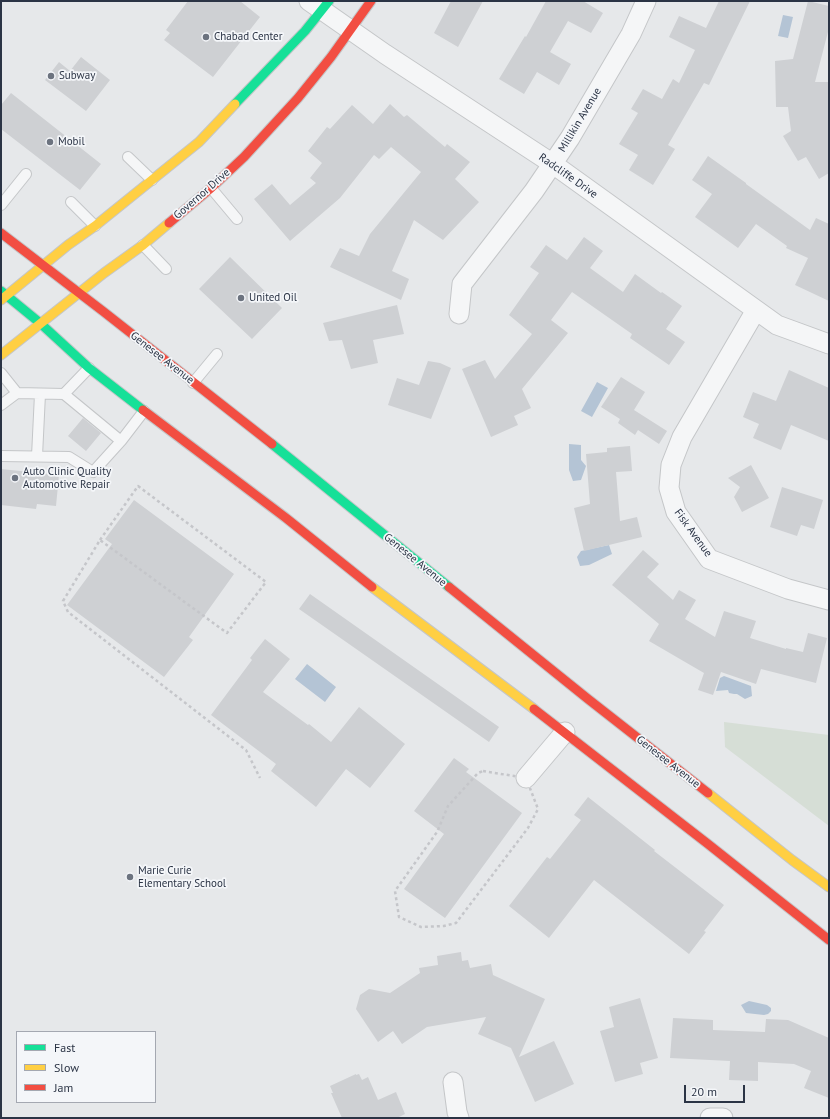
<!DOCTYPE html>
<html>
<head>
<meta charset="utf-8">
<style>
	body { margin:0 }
	#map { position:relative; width:830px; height:1119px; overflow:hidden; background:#e6e8ea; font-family:"PT Sans",sans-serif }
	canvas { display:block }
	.frame { position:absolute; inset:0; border:2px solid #2b3445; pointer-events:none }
	.legend { position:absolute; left:16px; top:1031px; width:140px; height:72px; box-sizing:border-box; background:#f4f6f9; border:1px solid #a4a8b1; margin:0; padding:5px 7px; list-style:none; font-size:12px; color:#2b3445 }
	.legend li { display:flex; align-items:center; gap:8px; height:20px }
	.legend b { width:20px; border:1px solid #a4a8b1 }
	.scale { position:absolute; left:684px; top:1085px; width:61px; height:18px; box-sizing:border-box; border:2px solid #2b3445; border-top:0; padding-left:5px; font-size:12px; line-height:14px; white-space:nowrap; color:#2b3445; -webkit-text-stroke:3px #f4f6f9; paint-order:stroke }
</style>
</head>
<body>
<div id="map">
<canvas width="830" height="1119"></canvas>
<div class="frame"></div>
<ul class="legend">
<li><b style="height:5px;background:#16e098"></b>Fast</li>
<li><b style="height:5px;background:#ffcf43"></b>Slow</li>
<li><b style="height:5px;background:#f24e42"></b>Jam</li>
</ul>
<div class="scale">20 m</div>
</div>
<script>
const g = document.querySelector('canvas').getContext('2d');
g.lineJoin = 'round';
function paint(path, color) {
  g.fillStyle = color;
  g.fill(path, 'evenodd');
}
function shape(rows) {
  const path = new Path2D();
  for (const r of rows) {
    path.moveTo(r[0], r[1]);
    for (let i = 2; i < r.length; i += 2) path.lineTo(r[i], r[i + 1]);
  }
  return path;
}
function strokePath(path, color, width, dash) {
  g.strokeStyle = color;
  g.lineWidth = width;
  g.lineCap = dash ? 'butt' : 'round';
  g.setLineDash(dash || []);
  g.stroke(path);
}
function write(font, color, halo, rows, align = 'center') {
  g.font = font + ' "PT Sans",sans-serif';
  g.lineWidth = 3.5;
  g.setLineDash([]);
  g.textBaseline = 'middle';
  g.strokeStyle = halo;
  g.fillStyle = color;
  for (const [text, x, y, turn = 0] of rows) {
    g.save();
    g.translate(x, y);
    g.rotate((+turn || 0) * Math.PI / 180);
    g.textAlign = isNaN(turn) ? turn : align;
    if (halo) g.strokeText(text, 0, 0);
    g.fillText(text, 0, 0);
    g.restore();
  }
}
paint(shape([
	[724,722,829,735,829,826,725,747]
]), '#d6ded6');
paint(shape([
	[783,15,793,17,788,38,778,36],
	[597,382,608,388,592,417,581,411],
	[569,444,581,445,581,460,586,466,581,480,573,481,569,470],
	[609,545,612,554,589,565,580,566,577,557,581,551],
	[307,664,336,687,325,702,295,679],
	[724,676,751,686,752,696,745,699,737,694,734,694,729,693,728,690,716,691,720,678],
	[749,1001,767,1005,771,1008,771,1011,768,1014,764,1015,746,1013,741,1005]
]), '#b4c4d5');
paint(shape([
	[188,1,240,1,260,17,213,77,164,40,170,33,166,30],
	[451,1,483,1,458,47,434,33],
	[546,1,583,1,603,13,591,33,568,21,550,52,571,64,559,85,537,72,524,94,499,79,525,36,526,37],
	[719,1,750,1,709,85,704,83,668,145,675,149,653,185,629,170,638,155,619,144,638,113,631,109,643,89,662,99,673,79,679,83,695,50,669,37,679,16,706,28],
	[808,1,829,6,829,28,815,82,829,82,829,173,819,179,806,157,798,161,783,136,791,131,788,107,776,107,775,61,793,59],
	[81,57,110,80,86,111,45,80,59,62,70,71],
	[11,93,101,164,80,190,1,129,1,105],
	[390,104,404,117,407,115,445,147,447,144,470,162,455,179,479,202,443,240,414,220,392,271,409,279,401,300,330,267,340,248,359,256,370,234,421,172,391,147,379,159,374,155,340,198,290,241,254,199,272,184,290,205,316,183,310,178,322,163,308,151,327,127,330,129,352,105,373,124],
	[708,156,746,183,746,184,810,230,816,218,829,224,829,301,795,285,808,258,786,248,787,246,756,224,738,248,695,217,712,194,692,180],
	[584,237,603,251,590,268,623,292,635,274,661,293,662,292,682,306,666,329,685,342,669,365,630,338,632,334,572,292,551,320,568,333,522,389,531,408,514,416,518,425,491,437,462,369,485,360,495,379,532,334,509,315,539,273,530,267,546,245,567,260],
	[230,257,282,308,252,339,199,289],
	[397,305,404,334,373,340,378,363,351,369,342,340,329,341,323,323],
	[428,361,440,363,451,368,431,419,388,405,397,378,419,385],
	[789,370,829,388,829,441,791,425,781,450,753,438,759,424,743,417,753,392,776,401],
	[621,377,645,392,634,410,667,431,659,444,638,430,635,435,618,423,620,419,601,407],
	[83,418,101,433,86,451,68,436],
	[630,446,632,471,616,472,620,521,637,517,642,537,584,551,574,508,590,504,586,454,607,452,607,448],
	[751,465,769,498,742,512,734,497,740,487,728,478],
	[1,469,59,475,56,506,37,504,36,509,1,505],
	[782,487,823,500,814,529,801,525,797,536,770,527],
	[134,500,234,574,189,637,193,640,164,677,67,605,112,544,105,539],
	[643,550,659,564,647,577,673,600,679,590,696,600,685,619,715,637,724,611,756,621,750,638,786,649,786,648,803,652,808,633,827,638,816,683,761,669,756,684,721,672,713,695,698,690,704,673,649,641,659,624,612,585],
	[310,594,499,727,489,742,299,609],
	[265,639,290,659,263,692,308,725,309,724,331,742,359,707,405,744,370,788,346,769,316,807,271,771,276,764,211,715,252,660,250,658],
	[454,758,469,769,466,772,522,813,445,918,404,889,444,834,414,811],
	[588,797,655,850,654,851,724,905,704,931,706,932,689,954,594,880,549,938,509,906,547,857,550,859,581,820,574,815],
	[461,952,462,961,468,960,470,968,491,964,493,975,545,999,519,1057,554,1041,574,1084,535,1102,511,1048,478,1034,486,1017,427,1027,402,1044,393,1031,378,1042,356,1009,360,995,369,989,390,993,420,973,419,968,438,965,437,956],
	[640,998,658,1058,640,1063,643,1074,615,1082,600,1031,614,1027,609,1007],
	[673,1018,713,1020,713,1030,765,1032,766,1019,788,1020,829,1038,829,1098,804,1088,811,1071,794,1064,758,1062,758,1081,729,1080,730,1061,670,1058],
	[356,1074,356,1075,359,1074,362,1080,368,1077,378,1100,396,1092,405,1114,397,1118,342,1118,331,1093,333,1093,330,1086]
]), '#ced0d3');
const lane = shape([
	[128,157,152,180],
	[211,188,237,219],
	[71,202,95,226],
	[1,205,26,174],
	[143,245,166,269],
	[1,373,17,393],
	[193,383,217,354],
	[64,394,89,368],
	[1,405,17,393,64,394,121,441,93,472,69,457,1,456],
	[121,441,144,411],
	[37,456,40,394]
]);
const street = shape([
	[309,1,385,54,553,164,777,325,829,344],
	[756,310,682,437,671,465,669,488,676,512,709,559,788,589,829,600],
	[459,314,462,284,534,191,570,138,631,34,646,1],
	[526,778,565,732],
	[453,1082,457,1112,459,1118],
	[710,1118,723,1118]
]);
const fast = shape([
	[235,104,305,31,329,1],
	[1,291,40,323,89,368,143,410],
	[272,444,449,587]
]);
const slow = shape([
	[1,300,68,245,95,226,199,142,235,104],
	[1,355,104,273,143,245,169,223],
	[372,587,534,709],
	[708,793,792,860,829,887]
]);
const jam = shape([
	[169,223,211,188,244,157,298,98,331,57,371,1],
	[1,233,104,312,272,444],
	[143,410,286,518,372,587],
	[449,587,588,699,708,793],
	[534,709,708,844,829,940]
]);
strokePath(lane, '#c4c6c8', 12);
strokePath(street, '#c4c6c8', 21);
strokePath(fast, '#c4c6c8', 11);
strokePath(slow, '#c4c6c8', 11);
strokePath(jam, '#c4c6c8', 11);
strokePath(shape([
	[100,540,138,486,266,582,227,633,100,540,63,601,68,612,246,750,260,778],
	[483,771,526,778,538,809,528,828,456,923,444,926,421,927,399,917,395,891,437,832,448,806,478,773,483,771]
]), '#c5c6ca', 2.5, [3, 3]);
strokePath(lane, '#f5f6f7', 10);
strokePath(street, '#f5f6f7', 19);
strokePath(fast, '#16e098', 9);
strokePath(slow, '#ffcf43', 9);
strokePath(jam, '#f24e42', 9);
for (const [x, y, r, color] of [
	[206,37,4,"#6c737f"],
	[51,76,4,"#6c737f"],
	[50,142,4,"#6c737f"],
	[241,298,4,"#6c737f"],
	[15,478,4,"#6c737f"],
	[130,877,4,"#6c737f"]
]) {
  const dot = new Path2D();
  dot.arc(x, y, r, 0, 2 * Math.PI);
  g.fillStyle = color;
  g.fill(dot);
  strokePath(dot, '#f4f6f9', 1.5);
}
write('11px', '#2b3445', '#f4f6f9', [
	["Chabad Center",214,37],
	["Subway",59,76],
	["Mobil",58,142],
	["United Oil",249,298],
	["Auto Clinic Quality",23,472],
	["Automotive Repair",23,485],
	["Marie Curie",138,871],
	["Elementary School",138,884]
], 'left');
write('11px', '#2b3445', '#f4f6f9', [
	["Millikin Avenue",580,120,-59],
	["Radcliffe Drive",568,176,35],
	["Governor Drive",202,194,-41],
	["Genesee Avenue",162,358,38],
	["Fisk Avenue",693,533,54],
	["Genesee Avenue",415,560,39],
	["Genesee Avenue",668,762,38]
]);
</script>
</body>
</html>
